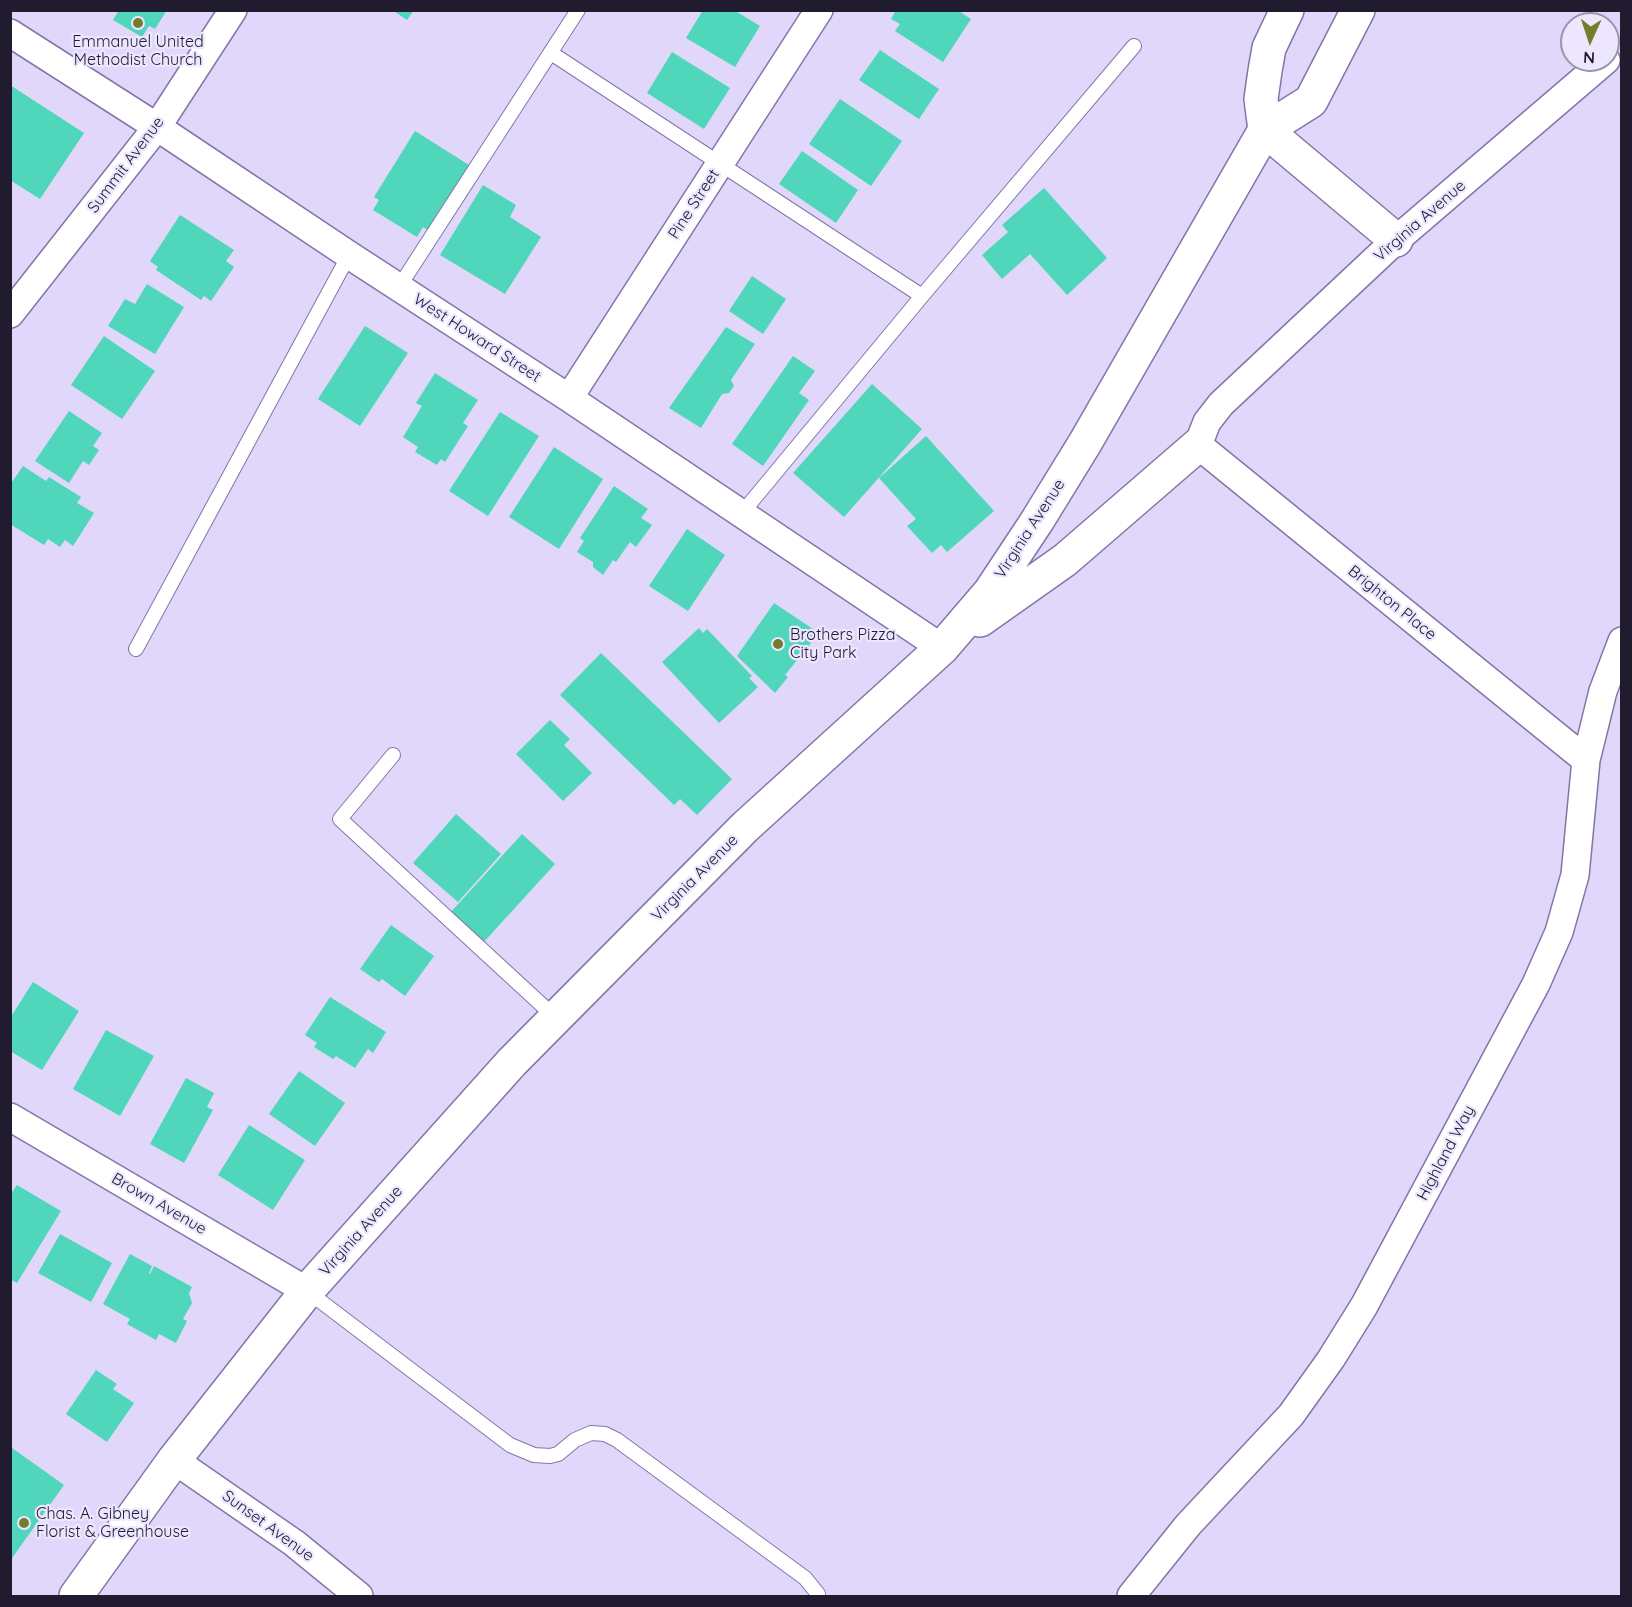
<!DOCTYPE html>
<html>
<head>
<meta charset="utf-8">
<style>
	body { margin:0 }
	#map { position:relative; width:1632px; height:1607px; overflow:hidden; background:#e0d7fa; font-family:Quicksand,sans-serif }
	canvas { display:block }
	.frame { position:absolute; inset:0; border:12px solid #211b30; pointer-events:none }
	.north { position:absolute; left:1560px; top:12px; width:60px; height:60px; box-sizing:border-box; background:#ece7fe; border:2px solid #9b95ac; border-radius:50%; rotate:183deg; font-size:16px; font-weight:700; line-height:24px; text-align:center; color:#211b30 }
	.north::after { content:''; display:block; margin:auto; width:21px; height:27px; background:#727e2b; clip-path:polygon(50% 0,100% 100%,50% 72%,0 100%) }
</style>
</head>
<body>
<div id="map">
<canvas width="1632" height="1607"></canvas>
<div class="frame"></div>
<div class="north">N</div>
</div>
<script>
const g = document.querySelector('canvas').getContext('2d');
g.lineJoin = 'round';
function paint(path, color) {
  g.fillStyle = color;
  g.fill(path, 'evenodd');
}
function shape(rows) {
  const path = new Path2D();
  for (const r of rows) {
    path.moveTo(r[0], r[1]);
    for (let i = 2; i < r.length; i += 2) path.lineTo(r[i], r[i + 1]);
  }
  return path;
}
function strokePath(path, color, width, dash) {
  g.strokeStyle = color;
  g.lineWidth = width;
  g.lineCap = dash ? 'butt' : 'round';
  g.setLineDash(dash || []);
  g.stroke(path);
}
function write(font, color, halo, rows, align = 'center') {
  g.font = font + ' Quicksand,sans-serif';
  g.lineWidth = 4.5;
  g.setLineDash([]);
  g.textBaseline = 'middle';
  g.strokeStyle = halo;
  g.fillStyle = color;
  for (const [text, x, y, turn = 0] of rows) {
    g.save();
    g.translate(x, y);
    g.rotate((+turn || 0) * Math.PI / 180);
    g.textAlign = isNaN(turn) ? turn : align;
    if (halo) g.strokeText(text, 0, 0);
    g.fillText(text, 0, 0);
    g.restore();
  }
}
paint(shape([
	[119,10,167,10,155,29,149,26,142,37,113,20],
	[392,10,414,10,407,20],
	[703,10,734,10,760,26,735,67,686,38],
	[896,10,957,10,971,19,943,62,895,31,900,24,891,19],
	[880,50,939,89,919,119,859,80],
	[672,52,730,88,704,129,647,93],
	[10,85,84,133,40,199,10,180],
	[840,99,902,141,871,186,809,144],
	[415,131,469,165,428,230,423,227,417,237,373,210,379,200,374,197],
	[802,151,858,190,836,223,779,184],
	[483,185,516,205,510,217,541,237,505,294,440,255],
	[1044,188,1107,258,1067,295,1030,254,1002,279,982,255,1008,232,1002,225],
	[180,215,234,250,226,261,234,267,211,301,204,296,201,300,156,270,158,267,150,261],
	[752,276,786,299,763,334,729,311],
	[147,284,184,307,155,354,108,326,125,299,135,304],
	[365,326,408,353,360,426,318,399],
	[726,327,755,344,731,380,734,386,729,393,722,394,701,428,669,408],
	[104,336,155,371,122,419,71,385],
	[793,356,815,371,799,393,809,400,763,466,732,444],
	[435,373,478,400,463,423,468,426,445,462,441,459,437,465,415,452,418,447,403,437,422,406,416,403],
	[872,384,922,429,844,517,793,473],
	[69,411,102,433,93,446,99,450,89,465,83,461,69,483,35,461],
	[500,412,539,436,488,516,449,491],
	[926,436,994,511,947,552,941,545,932,553,907,526,916,519,879,478],
	[554,447,603,479,559,549,509,517],
	[23,466,46,481,49,477,81,497,77,503,94,513,73,546,65,540,60,547,48,539,44,545,10,524,10,485],
	[614,486,648,509,641,518,652,525,636,547,630,542,616,562,613,560,603,575,593,567,593,562,577,552,584,541,580,538],
	[687,529,725,555,688,611,649,586],
	[774,603,819,633,785,675,788,677,775,693,737,656],
	[699,628,703,633,707,629,752,676,749,678,758,687,719,723,662,662],
	[601,653,732,779,697,815,680,799,674,805,560,695],
	[550,720,570,739,564,745,592,773,563,801,516,754],
	[456,814,501,854,458,902,413,863],
	[522,834,555,864,482,944,449,914],
	[391,925,434,956,405,996,382,979,379,982,360,969],
	[33,982,79,1011,42,1070,10,1051,10,1018],
	[330,997,386,1032,373,1053,368,1049,355,1068,336,1056,333,1059,314,1047,317,1043,305,1035],
	[106,1030,154,1056,120,1116,73,1089],
	[299,1071,345,1103,315,1146,269,1114],
	[186,1078,214,1093,207,1107,213,1110,184,1163,150,1144],
	[249,1125,305,1160,273,1210,218,1175],
	[17,1185,61,1211,17,1283,10,1279,10,1195],
	[60,1234,112,1263,91,1302,38,1273],
	[130,1254,152,1266,149,1273,150,1274,154,1266,192,1287,189,1293,192,1303,183,1319,187,1321,176,1343,159,1334,156,1340,127,1324,130,1319,103,1304],
	[96,1370,117,1384,113,1389,134,1403,107,1442,66,1414],
	[12,1448,64,1485,10,1561,10,1451]
]), '#4fd6bb');
const lane = shape([
	[551,53,922,296],
	[399,287,578,10],
	[742,513,922,296,1134,46],
	[136,649,349,255],
	[393,755,340,819,556,1018],
	[307,1291,510,1445,534,1455,550,1456,558,1454,575,1440,591,1433,605,1434,617,1440,805,1578,818,1594,818,1596]
]);
const street = shape([
	[10,33,157,127,349,255,569,398,942,648],
	[10,314,157,127,233,10],
	[569,398,819,10],
	[1586,760,1198,445,1207,422,1221,404,1396,240,1606,60],
	[10,1117,307,1291],
	[174,1460,294,1543,359,1596],
	[1131,1596,1188,1525,1291,1415,1331,1359,1364,1306,1536,984,1559,932,1575,875,1586,760,1603,691,1622,641]
]);
const secondary = shape([
	[1265,130,1396,240],
	[1265,130,1261,99,1265,71,1269,48,1287,10],
	[980,620,1065,560,1198,445],
	[76,1596,174,1460,307,1291,512,1062,745,827,942,648,990,592,1037,521,1085,443,1265,130,1311,101,1358,10]
]);
strokePath(lane, '#8475a8', 16);
strokePath(street, '#8475a8', 30);
strokePath(secondary, '#8475a8', 36);
strokePath(lane, '#fff', 14);
strokePath(street, '#fff', 27);
strokePath(secondary, '#fff', 33);
for (const [x, y, r, color] of [
	[138,23,6,"#727e2b"],
	[778,644,6,"#727e2b"],
	[24,1523,6,"#727e2b"]
]) {
  const dot = new Path2D();
  dot.arc(x, y, r, 0, 2 * Math.PI);
  g.fillStyle = color;
  g.fill(dot);
  strokePath(dot, '#ece7fe', 2);
}
write('16px', '#211b30', '#ece7fe', [
	["Emmanuel United",138,42,"center"],
	["Methodist Church",138,60,"center"],
	["Brothers Pizza",790,635],
	["City Park",790,653],
	["Chas. A. Gibney",36,1514],
	["Florist & Greenhouse",36,1532]
], 'left');
write('16px', '#211b30', '#ece7fe', [
	["Summit Avenue",126,165,-53],
	["Pine Street",694,204,-57],
	["Virginia Avenue",1420,221,-41],
	["West Howard Street",477,338,33],
	["Virginia Avenue",1030,529,-57],
	["Brighton Place",1392,603,39],
	["Virginia Avenue",695,878,-45],
	["Highland Way",1446,1153,-62],
	["Brown Avenue",159,1204,30],
	["Virginia Avenue",361,1231,-48],
	["Sunset Avenue",268,1526,36]
]);
</script>
</body>
</html>
